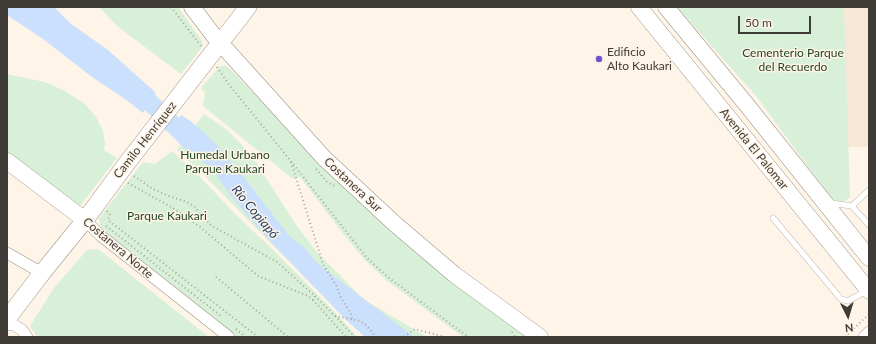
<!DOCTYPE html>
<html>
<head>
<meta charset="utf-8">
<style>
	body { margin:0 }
	#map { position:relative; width:876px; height:344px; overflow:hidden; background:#fef4e8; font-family:Lato,sans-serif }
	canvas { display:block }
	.frame { position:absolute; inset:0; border:8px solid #3f3b37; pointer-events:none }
	.north { position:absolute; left:828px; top:296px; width:40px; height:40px; -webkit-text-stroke:3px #fef4e8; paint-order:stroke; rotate:175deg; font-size:11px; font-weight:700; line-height:16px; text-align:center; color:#3f3b37 }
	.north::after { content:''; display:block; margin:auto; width:14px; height:18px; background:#3f3b37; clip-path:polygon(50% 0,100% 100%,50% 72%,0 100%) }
	.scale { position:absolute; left:738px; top:16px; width:73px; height:18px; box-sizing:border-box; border:2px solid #3f3b37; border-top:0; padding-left:5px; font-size:12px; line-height:14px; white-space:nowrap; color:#3f3b37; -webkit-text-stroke:3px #fef4e8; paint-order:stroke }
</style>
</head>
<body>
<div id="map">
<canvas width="876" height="344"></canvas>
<div class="frame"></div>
<div class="north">N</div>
<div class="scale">50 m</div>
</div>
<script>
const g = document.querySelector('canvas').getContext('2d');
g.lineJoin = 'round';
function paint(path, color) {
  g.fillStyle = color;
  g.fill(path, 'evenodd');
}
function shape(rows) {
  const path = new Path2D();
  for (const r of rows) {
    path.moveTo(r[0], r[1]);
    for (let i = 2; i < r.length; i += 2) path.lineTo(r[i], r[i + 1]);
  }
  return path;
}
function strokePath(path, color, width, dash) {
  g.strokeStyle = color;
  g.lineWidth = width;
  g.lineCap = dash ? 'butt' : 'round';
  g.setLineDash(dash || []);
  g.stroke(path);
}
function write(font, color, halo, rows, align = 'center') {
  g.font = font + ' Lato,sans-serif';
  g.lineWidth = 3;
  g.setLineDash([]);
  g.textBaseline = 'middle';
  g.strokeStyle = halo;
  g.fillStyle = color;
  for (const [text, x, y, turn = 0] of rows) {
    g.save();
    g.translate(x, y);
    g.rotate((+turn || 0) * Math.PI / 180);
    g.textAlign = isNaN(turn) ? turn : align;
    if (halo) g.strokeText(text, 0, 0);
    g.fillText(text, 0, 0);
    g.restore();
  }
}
paint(shape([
	[844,7,869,7,869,147,847,147]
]), '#f7e7d6');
paint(shape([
	[99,7,178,7,202,41,203,46,181,74,117,26],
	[677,7,844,7,850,197,837,207,757,97],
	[220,66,227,66,306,147,533,337,463,337,386,280,365,260,348,240,300,177,293,179,203,106,205,93,201,88],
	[7,74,45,82,65,91,85,104,96,117,103,131,105,144,104,150,117,158,79,207,7,153],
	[204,114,226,129,243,146,256,162,294,222,315,250,363,299,427,337,376,337,330,302,319,292,204,175,177,150],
	[172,151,199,176,237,216,267,244,330,307,357,337,235,337,103,231,100,225,99,219,102,214,143,162,155,164],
	[98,249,209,337,37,337,30,326,54,288,87,250]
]), '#d8f0d7');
paint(shape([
	[7,7,54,7,70,23,108,50,156,93,143,113,125,99,92,77,43,39,7,15],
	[181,115,192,122,214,142,243,176,290,237,305,248,318,264,414,337,365,337,345,319,269,240,235,201,213,171,169,130]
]), '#cae0fd');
strokePath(shape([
	[132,85,190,141]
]), '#cae0fd', 18);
const lane = shape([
	[869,190,852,206,869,225],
	[830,203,852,206],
	[773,218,841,299,848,301,868,290]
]);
const street = shape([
	[85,220,101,236,229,337],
	[7,253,42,273],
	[7,325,14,325,22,330,27,337],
	[864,337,869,332]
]);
const secondary = shape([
	[192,7,214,36,324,158,395,224,455,275,540,337],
	[639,7,869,291],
	[666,7,746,104,869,258],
	[7,161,85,220]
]);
const primary = shape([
	[7,319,42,273,85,220,127,163,248,7]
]);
strokePath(lane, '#9f958b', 6);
strokePath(street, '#9f958b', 12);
strokePath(secondary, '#9f958b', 17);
strokePath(primary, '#9f958b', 18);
strokePath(shape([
	[171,7,201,46],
	[217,67,227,82,290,160,367,258,389,278,468,337],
	[291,162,323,264,337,287,340,296,351,314,352,320],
	[316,169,327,182,335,186],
	[134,176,153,189,169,196,187,202,195,207,202,216,212,226,277,262,315,296,313,300,346,337],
	[128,183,173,208,199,226,258,276,308,296,313,300],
	[107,211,110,215,108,220,258,337],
	[106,226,221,316],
	[216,277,288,337],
	[315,296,335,316,360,321,367,326,376,337],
	[335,316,355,337],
	[236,329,246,337],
	[512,332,515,337],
	[404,337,415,329,445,337],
	[845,337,869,314]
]), '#a9a29a', 2, [1, 3]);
strokePath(lane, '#fff', 5.5);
strokePath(street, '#fff', 11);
strokePath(secondary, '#fff', 16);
strokePath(primary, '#fff', 17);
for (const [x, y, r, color] of [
	[599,59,4,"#6f55cf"]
]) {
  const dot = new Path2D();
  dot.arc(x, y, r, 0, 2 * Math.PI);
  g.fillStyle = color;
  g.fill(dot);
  strokePath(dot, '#fef4e8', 1.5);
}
write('12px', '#3f3b37', '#fef4e8', [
	["Edificio",607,52],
	["Alto Kaukari",607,66]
], 'left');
write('12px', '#224823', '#fef4e8', [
	["Cementerio Parque",793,53],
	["del Recuerdo",793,67],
	["Humedal Urbano",225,155],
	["Parque Kaukari",225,169],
	["Parque Kaukari",167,216]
]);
write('12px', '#3f3b37', '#fef4e8', [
	["Camilo Henríquez",145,140,-52],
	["Avenida El Palomar",754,149,51],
	["Costanera Sur",353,185,43],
	["Costanera Norte",118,248,40]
]);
write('italic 13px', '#234167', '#fef4e8', [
	["Río Copiapó",255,212,50]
]);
</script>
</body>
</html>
